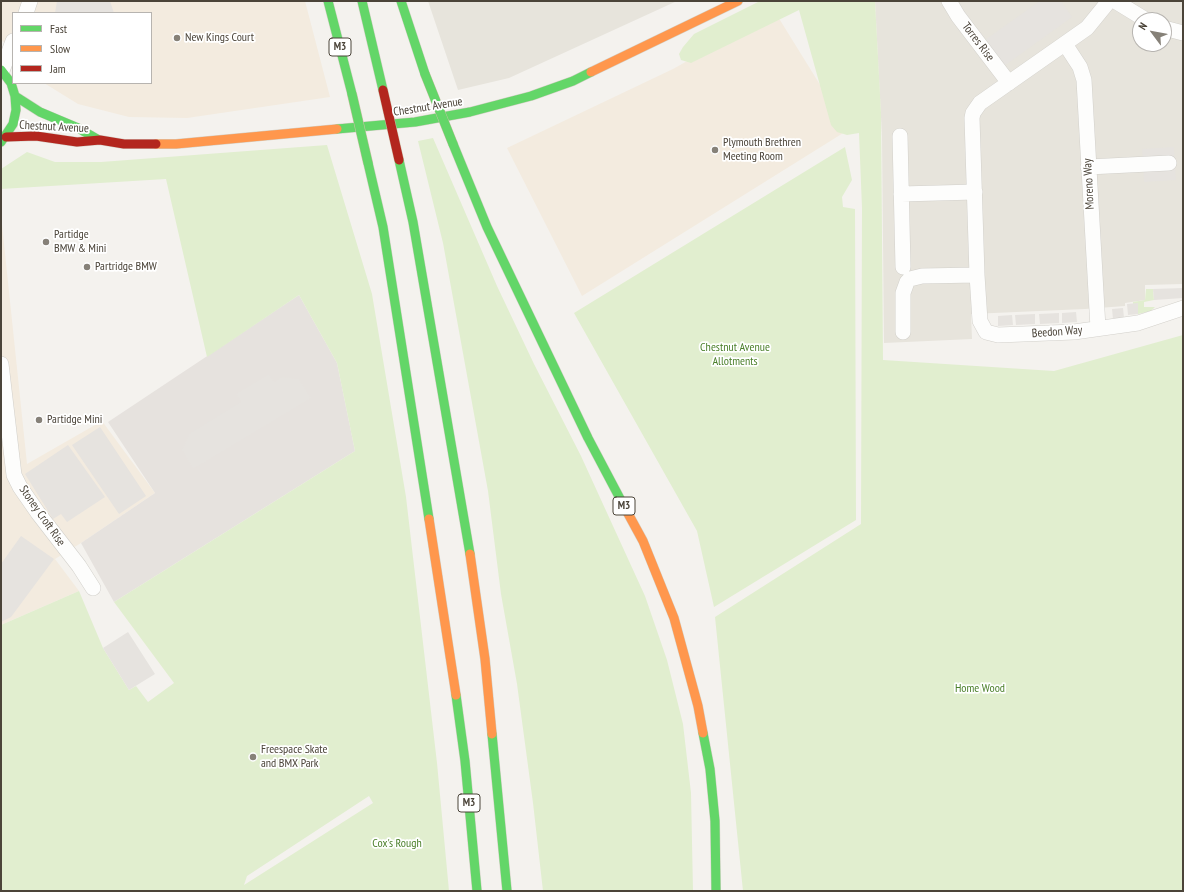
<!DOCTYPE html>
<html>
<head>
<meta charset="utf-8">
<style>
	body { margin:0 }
	#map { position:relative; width:1184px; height:892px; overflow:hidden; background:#f4f2ee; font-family:"PT Sans Narrow",sans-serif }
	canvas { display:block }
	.frame { position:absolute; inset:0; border:2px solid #4b4439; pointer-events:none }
	.legend { position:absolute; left:12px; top:12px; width:140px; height:72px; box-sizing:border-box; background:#fff; border:1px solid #b7b4b0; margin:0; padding:5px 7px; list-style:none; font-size:12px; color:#4b4439 }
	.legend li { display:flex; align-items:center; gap:8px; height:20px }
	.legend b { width:20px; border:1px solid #b7b4b0 }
	.north { position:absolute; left:1132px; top:12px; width:40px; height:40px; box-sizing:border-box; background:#fff; border:1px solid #b7b4b0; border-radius:50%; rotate:302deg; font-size:11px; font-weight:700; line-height:16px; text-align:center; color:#4b4439 }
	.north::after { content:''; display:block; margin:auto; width:14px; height:18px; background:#868178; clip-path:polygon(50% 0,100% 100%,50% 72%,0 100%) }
</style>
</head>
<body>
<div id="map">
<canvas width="1184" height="892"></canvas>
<div class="frame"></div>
<ul class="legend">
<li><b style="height:5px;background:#63d668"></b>Fast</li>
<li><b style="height:5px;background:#ff974d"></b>Slow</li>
<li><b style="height:5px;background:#b3261e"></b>Jam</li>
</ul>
<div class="north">N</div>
</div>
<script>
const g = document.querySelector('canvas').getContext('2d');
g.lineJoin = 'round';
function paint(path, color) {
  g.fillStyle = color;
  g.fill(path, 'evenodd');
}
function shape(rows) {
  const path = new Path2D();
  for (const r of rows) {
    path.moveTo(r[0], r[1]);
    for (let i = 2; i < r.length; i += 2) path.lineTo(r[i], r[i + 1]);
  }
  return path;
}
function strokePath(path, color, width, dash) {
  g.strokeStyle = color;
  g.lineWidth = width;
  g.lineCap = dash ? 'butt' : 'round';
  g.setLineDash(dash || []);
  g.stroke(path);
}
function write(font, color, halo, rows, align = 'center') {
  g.font = font + ' "PT Sans Narrow",sans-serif';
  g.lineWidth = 3.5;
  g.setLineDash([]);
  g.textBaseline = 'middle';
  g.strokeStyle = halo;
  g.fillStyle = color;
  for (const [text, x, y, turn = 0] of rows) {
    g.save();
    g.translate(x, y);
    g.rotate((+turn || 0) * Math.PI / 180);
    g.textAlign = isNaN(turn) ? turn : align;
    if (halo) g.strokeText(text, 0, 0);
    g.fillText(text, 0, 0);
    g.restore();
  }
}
paint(shape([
	[428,1,677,1,509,78,458,90],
	[875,1,1183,1,1183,284,1145,285,1145,300,1125,303,1125,306,1085,309,971,314,972,339,884,343,882,137],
	[1140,20,1164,20,1164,44,1140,44]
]), '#e7e4dc');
paint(shape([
	[1,1,305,1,330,97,187,118,129,117,78,104,44,83,151,83,151,13,13,13,13,51,7,43,1,41],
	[775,12,848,130,582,296,507,148,673,69],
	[1,215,27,464,102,421,155,493,81,543,55,559,79,591,1,625]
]), '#f3ebdf');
paint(shape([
	[299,295,337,363,355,451,114,602,81,543,155,493,108,422]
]), '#e6e2de');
paint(shape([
	[760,1,875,1,881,113,883,360,1054,371,1183,335,1183,891,743,891,715,617,861,524,862,208,859,133,847,135,837,132,831,125,799,10,691,63,681,60,679,54,683,47,694,34],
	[433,138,497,286,534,364,581,456,645,596,667,660,683,724,691,793,693,891,543,891,533,803,517,684,501,594,488,491,443,243,418,141],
	[327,145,372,294,406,497,437,763,449,891,1,891,1,625,79,591,103,648,129,690,136,686,148,702,174,683,114,602,355,451,337,363,299,295,207,357,166,179,1,189,1,169,27,152,55,162,101,162],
	[369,796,373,803,244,885,247,876],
	[845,147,852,180,842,197,843,207,855,209,856,520,714,607,697,531,574,313],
	[1146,289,1153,289,1154,300,1144,302,1144,307,1155,307,1151,311,1138,314,1138,304,1133,304,1133,302,1145,300]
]), '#e1eecf');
paint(shape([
	[57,1,110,1,114,13,55,13],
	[1040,1,1061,1,1072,17,1004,66,985,40],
	[1174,147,1176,180,1144,182,1142,149],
	[1183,288,1183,298,1154,300,1153,289],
	[1138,303,1138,314,1128,315,1127,304],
	[1123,308,1124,318,1113,319,1112,309],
	[1076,312,1077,322,1062,323,1062,313],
	[1059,313,1059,323,1040,324,1039,314],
	[1035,314,1035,324,1016,325,1015,315],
	[1012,315,1013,325,998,326,998,316],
	[269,374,274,382,282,377,299,379,311,398,193,469,182,450,189,434,241,402,236,394],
	[100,427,146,496,119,514,72,445],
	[68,445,105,497,67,522,61,514,53,519,25,474],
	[21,536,54,559,11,617,1,622,1,564],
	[128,632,155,674,129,690,103,648]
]), '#e6e3df');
const street = shape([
	[949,1,958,16,1009,83],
	[1109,1,1087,28,980,103,973,113,972,118,977,275,980,321,986,332,998,335,1074,332,1138,323,1183,308],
	[1115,1,1146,20],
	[26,13,30,1],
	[1164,28,1183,33],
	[1065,44,1080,67,1084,80,1098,328],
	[2,71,13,41],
	[900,136,903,267],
	[1088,167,1169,163],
	[901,194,975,192],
	[903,332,903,293,907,282,910,279,922,276,977,275],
	[1,364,14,475,20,487,38,513,79,566,93,588]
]);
const fast = shape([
	[328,1,352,94],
	[362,1,383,90],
	[401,1,425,74],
	[1,70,11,83,15,96,16,110,13,124,1,142],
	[15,96,40,112,78,128,97,139],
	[337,129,415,122,470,112,531,96,573,81,591,72],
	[453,144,487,227,588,438,625,508],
	[399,160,413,222,470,554],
	[368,163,383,227,429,519],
	[456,695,465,761,477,891],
	[703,733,710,769,715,821,716,891],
	[492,734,507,891]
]);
const slow = shape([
	[591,72,738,1],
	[156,144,176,144,337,129],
	[625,508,643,541,674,618,698,706,703,733],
	[429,519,456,695],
	[470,554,485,659,492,734]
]);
const jam = shape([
	[6,137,36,136,77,142,100,140,124,144,156,144]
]);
strokePath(street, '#d2d0cb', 16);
strokePath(fast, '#d3cfc5', 10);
strokePath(slow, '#d3cfc5', 10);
strokePath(jam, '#d3cfc5', 10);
strokePath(street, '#fdfdfc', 15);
strokePath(fast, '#63d668', 9);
strokePath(slow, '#ff974d', 9);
strokePath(jam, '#b3261e', 9);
const fastBridge = shape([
	[425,74,453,144],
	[352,94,368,163]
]);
const jamBridge = shape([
	[383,90,399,160]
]);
strokePath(fastBridge, '#ccbfa9', 10, []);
strokePath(jamBridge, '#ccbfa9', 10, []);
strokePath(fastBridge, '#63d668', 9);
strokePath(jamBridge, '#b3261e', 9);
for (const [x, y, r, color] of [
	[177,38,4,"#868178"],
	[715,150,4,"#868178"],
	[46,242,4,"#868178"],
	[87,267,4,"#868178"],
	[39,420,4,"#868178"],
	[253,757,4,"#868178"]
]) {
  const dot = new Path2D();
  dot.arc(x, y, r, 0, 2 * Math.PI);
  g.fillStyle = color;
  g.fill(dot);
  strokePath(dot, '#fff', 1.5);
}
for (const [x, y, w] of [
	[340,47,22],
	[624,506,22],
	[469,803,22]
]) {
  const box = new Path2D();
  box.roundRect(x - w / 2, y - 9, w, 18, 3);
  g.fillStyle = '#fff';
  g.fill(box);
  strokePath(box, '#4b4439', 1);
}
write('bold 11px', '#4b4439', null, [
	["M3",340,47],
	["M3",624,506],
	["M3",469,803]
]);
write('12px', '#4b4439', '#fff', [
	["New Kings Court",185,38],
	["Plymouth Brethren",723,143],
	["Meeting Room",723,157],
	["Partidge",54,235],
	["BMW & Mini",54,249],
	["Partridge BMW",95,267],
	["Partidge Mini",47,420],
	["Freespace Skate",261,750],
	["and BMX Park",261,764]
], 'left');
write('12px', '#4b4439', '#fff', [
	["Torres Rise",978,42,53],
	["Chestnut Avenue",428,107,-9],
	["Chestnut Avenue",54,127,3],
	["Moreno Way",1089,184,-93],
	["Beedon Way",1057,332,-4],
	["Stoney Croft Rise",42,516,55]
]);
write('12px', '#4a7f2a', '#fff', [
	["Chestnut Avenue",735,348],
	["Allotments",735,362],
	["Home Wood",980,689],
	["Cox's Rough",397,844]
]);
</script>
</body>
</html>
